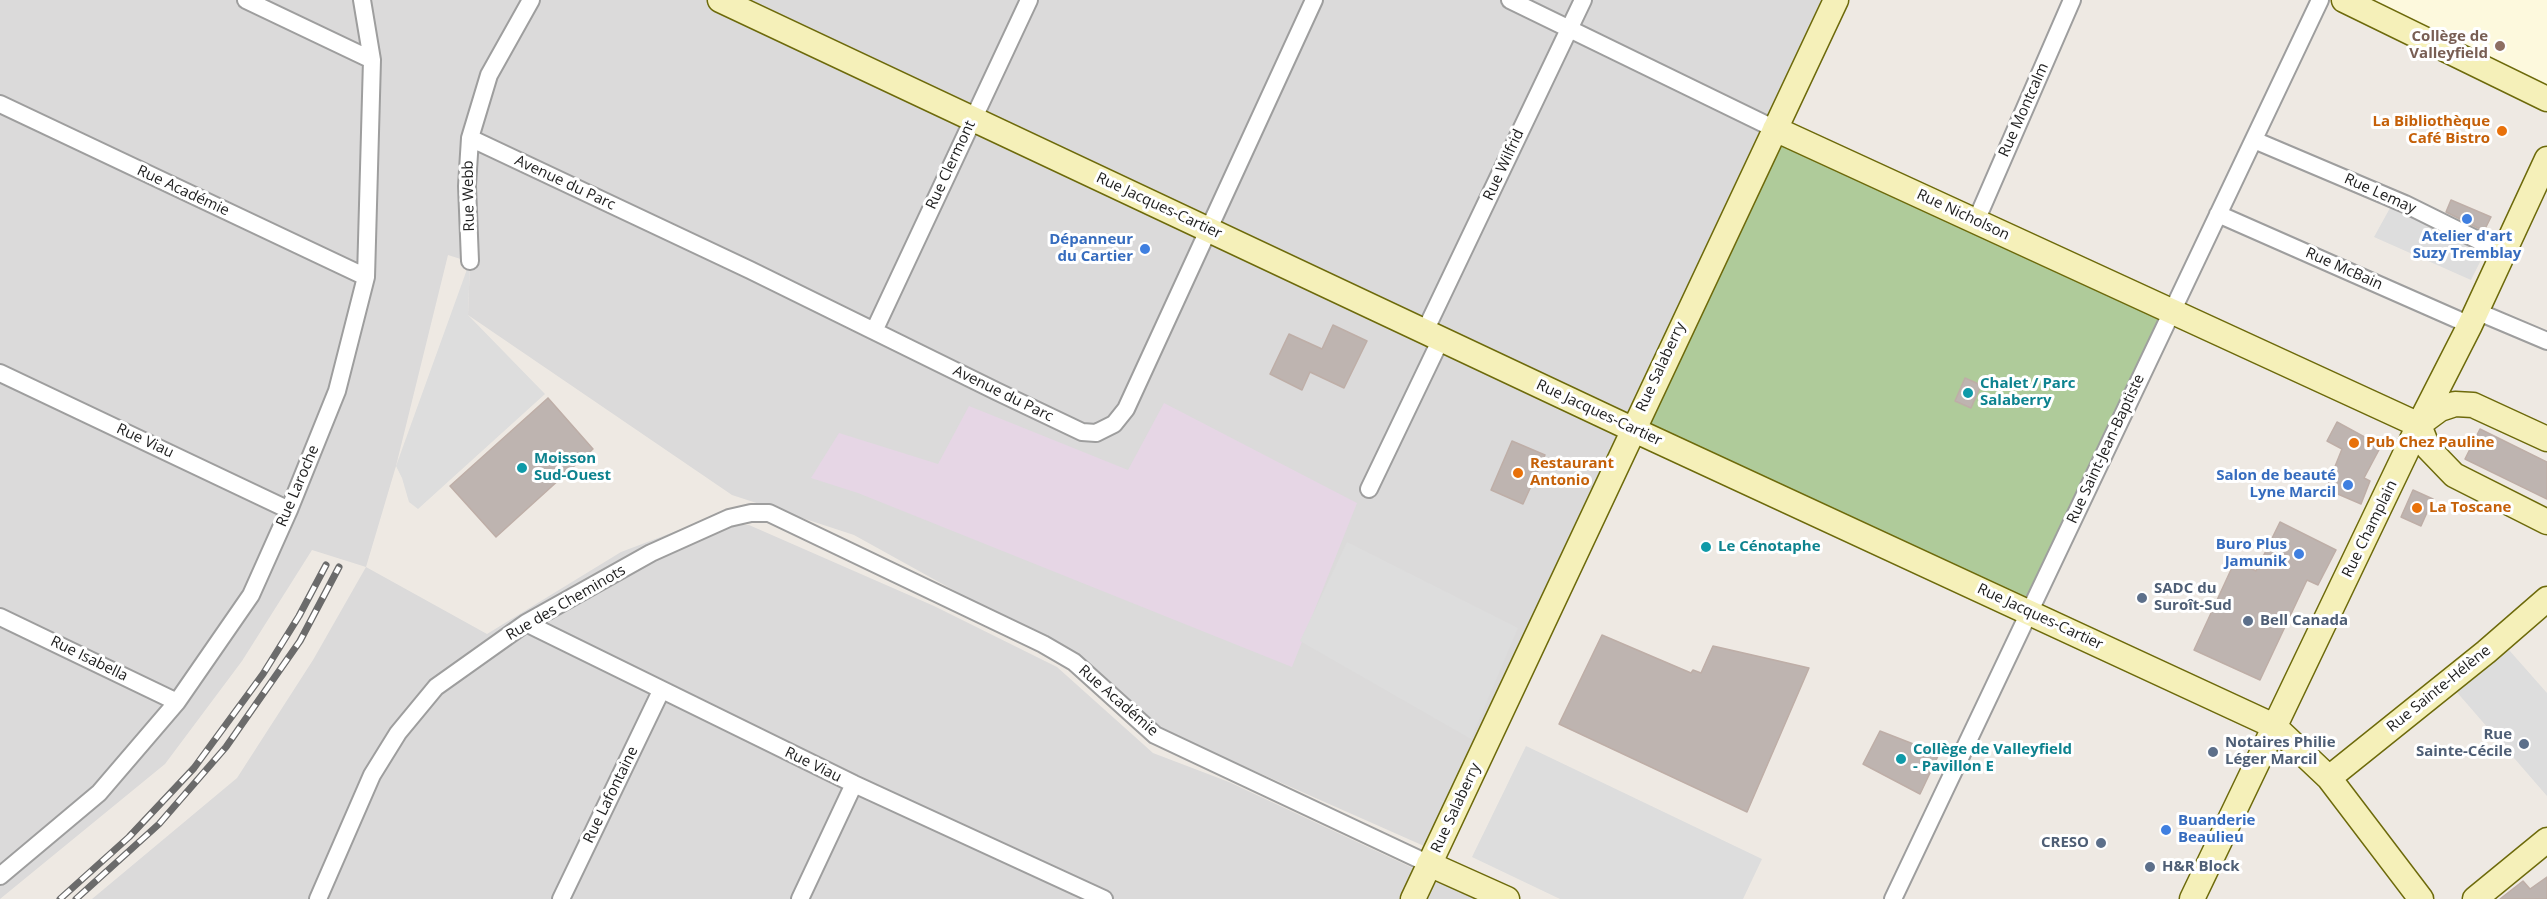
<!DOCTYPE html>
<html>
<head>
<meta charset="utf-8">
<style>
	body { margin:0 }
	canvas { display:block; background:#eee9e3 }
</style>
</head>
<body>
<canvas width="2547" height="899"></canvas>
<script>
const g = document.querySelector('canvas').getContext('2d');
g.lineJoin = 'round';
function paint(path, color) {
  g.fillStyle = color;
  g.fill(path, 'evenodd');
}
function shape(rows) {
  const path = new Path2D();
  for (const r of rows) {
    path.moveTo(r[0], r[1]);
    for (let i = 2; i < r.length; i += 2) path.lineTo(r[i], r[i + 1]);
  }
  return path;
}
function strokePath(path, color, width, dash) {
  g.strokeStyle = color;
  g.lineWidth = width;
  g.lineCap = dash ? 'butt' : 'round';
  g.setLineDash(dash || []);
  g.stroke(path);
}
function write(font, color, halo, rows, align = 'center') {
  g.font = font + ' "Open Sans",sans-serif';
  g.lineWidth = 6;
  g.setLineDash([]);
  g.textBaseline = 'middle';
  g.strokeStyle = halo;
  g.fillStyle = color;
  for (const [text, x, y, turn = 0] of rows) {
    g.save();
    g.translate(x, y);
    g.rotate((+turn || 0) * Math.PI / 180);
    g.textAlign = isNaN(turn) ? turn : align;
    if (halo) g.strokeText(text, 0, 0);
    g.fillText(text, 0, 0);
    g.restore();
  }
}
paint(shape([
	[0,0,1825,0,1424,846,1153,726,993,612,854,535,732,495,468,315,470,262,448,255,396,466,366,567,487,634,621,552,695,524,749,525,934,606,1057,667,1153,753,1229,782,1479,899,92,899,237,778,313,660,366,567,312,550,242,661,165,764,0,899]
]), '#dbdada');
paint(shape([
	[1164,403,1357,503,1292,667,858,493,811,478,839,433,938,464,969,406,1128,470]
]), '#e6d6e5');
paint(shape([
	[2358,0,2547,0,2547,92]
]), '#fdf9dd');
paint(shape([
	[1775,129,2172,311,2029,612,1632,429]
]), '#afcb9a');
paint(shape([
	[2390,208,2485,252,2471,280,2374,237],
	[470,261,468,315,545,394,418,509,409,502,402,478,396,466],
	[1347,542,1518,628,1471,739,1300,641],
	[2509,650,2547,693,2547,796,2455,690],
	[1526,746,1762,859,1743,899,1560,899,1472,857]
]), '#ddd');
const building = shape([
	[2451,200,2491,217,2484,231,2446,212,2451,200],
	[1333,325,1367,341,1344,388,1310,372,1302,390,1270,374,1289,334,1322,349,1333,325],
	[1965,378,1981,385,1971,408,1955,401,1965,378],
	[548,398,593,449,496,537,450,486,548,398],
	[2337,422,2381,446,2364,478,2370,481,2361,504,2326,489,2342,449,2327,441,2337,422],
	[2480,429,2547,462,2547,499,2465,459,2480,429],
	[1512,441,1545,455,1523,504,1491,490,1512,441],
	[2413,490,2433,499,2421,526,2401,517,2413,490],
	[2280,522,2336,550,2318,585,2307,580,2260,680,2194,650,2235,561,2256,571,2280,522],
	[1602,635,1691,673,1693,670,1701,673,1713,646,1809,668,1747,812,1559,724,1602,635],
	[1880,731,1939,754,1920,794,1863,764,1880,731],
	[2547,877,2547,899,2500,899,2523,881,2530,889,2547,877]
]);
paint(building, '#beb4b0');
strokePath(building, '#beaea7', 1.5);
const street = shape([
	[246,0,372,60],
	[1510,0,1775,129],
	[0,104,366,277],
	[470,138,750,270,998,392,1082,432,1096,433,1114,424,1126,409,1314,0],
	[2254,140,2405,204,2504,253],
	[2218,214,2470,325],
	[1976,221,2072,0],
	[470,261,467,186,470,138,489,75,531,0],
	[2476,311,2547,341],
	[874,331,1029,0],
	[1425,331,1583,0],
	[0,373,289,510],
	[1369,489,1441,339],
	[0,617,177,702],
	[526,623,854,784,1104,899],
	[0,876,99,793,177,702,251,595,289,510,337,391,366,277,372,60,362,0],
	[318,899,372,775,398,733,436,687,526,623,651,553,729,518,751,513,769,513,1043,644,1074,662,1155,735,1429,864],
	[561,899,661,691],
	[800,899,854,784],
	[1893,899,2320,0]
]);
const secondary = shape([
	[720,0,1632,429,2274,726,2329,778,2421,899],
	[2344,0,2547,99],
	[1775,129,2419,425,2428,448,2454,475,2547,522],
	[2421,423,2440,409,2455,404,2473,405,2547,439],
	[2329,778,2486,652,2547,599],
	[1429,864,1507,899],
	[1413,899,1836,0],
	[2192,899,2419,425,2470,325,2547,159],
	[2475,899,2547,840]
]);
strokePath(street, '#9e9e9e', 20);
strokePath(secondary, '#6d6a0b', 27);
strokePath(street, '#fff', 16);
strokePath(secondary, '#f5f0b9', 24);
const rail = shape([
	[60,899,129,837,194,768,263,674,299,616,326,565],
	[76,899,159,824,226,747,300,641,339,567]
]);
strokePath(rail, '#6b6b6b', 7);
strokePath(rail, '#fff', 4.5, [14]);
for (const [x, y, r, color] of [
	[2500,46,6,"#8d6e63"],
	[2502,131,6,"#e8710a"],
	[2467,219,6,"#3f7fe0"],
	[1145,249,6,"#3f7fe0"],
	[1968,393,6,"#0f9aa8"],
	[2354,443,6,"#e8710a"],
	[522,468,6,"#0f9aa8"],
	[1518,473,6,"#e8710a"],
	[2348,485,6,"#3f7fe0"],
	[2417,508,6,"#e8710a"],
	[1706,547,6,"#0f9aa8"],
	[2299,554,6,"#3f7fe0"],
	[2142,598,6,"#5c6f8a"],
	[2248,621,6,"#5c6f8a"],
	[2524,744,6,"#5c6f8a"],
	[2213,752,6,"#5c6f8a"],
	[1901,759,6,"#0f9aa8"],
	[2166,830,6,"#3f7fe0"],
	[2101,843,6,"#5c6f8a"],
	[2150,867,6,"#5c6f8a"]
]) {
  const dot = new Path2D();
  dot.arc(x, y, r, 0, 2 * Math.PI);
  g.fillStyle = color;
  g.fill(dot);
  strokePath(dot, '#fff', 2);
}
write('bold 15px', '#785e54', '#fff', [
	["Collège de",2488,37],
	["Valleyfield",2488,54]
], 'right');
write('15px', '#1d1d1d', '#fff', [
	["Rue Montcalm",2024,110,-66],
	["Rue Clermont",951,165,-65],
	["Rue Wilfrid",1504,165,-65],
	["Avenue du Parc",565,183,25],
	["Rue Académie",183,191,25],
	["Rue Lemay",2380,194,24],
	["Rue Webb",469,196,-91],
	["Rue Jacques-Cartier",1159,206,25],
	["Rue Nicholson",1963,215,25],
	["Rue McBain",2344,269,24],
	["Rue Salaberry",1661,367,-65],
	["Avenue du Parc",1003,394,26],
	["Rue Jacques-Cartier",1599,413,25],
	["Rue Viau",145,441,25],
	["Rue Saint-Jean-Baptiste",2106,449,-65],
	["Rue Laroche",298,486,-67],
	["Rue Champlain",2370,529,-64],
	["Rue des Cheminots",566,603,-30],
	["Rue Jacques-Cartier",2040,617,25],
	["Rue Isabella",89,659,26],
	["Rue Sainte-Hélène",2439,689,-39],
	["Rue Académie",1118,701,41],
	["Rue Viau",813,765,26],
	["Rue Lafontaine",611,795,-64],
	["Rue Salaberry",1456,808,-65]
]);
write('bold 15px', '#c56008', '#fff', [
	["La Bibliothèque",2490,122,"right"],
	["Café Bistro",2490,139,"right"],
	["Pub Chez Pauline",2366,443],
	["Restaurant",1530,464],
	["Antonio",1530,481],
	["La Toscane",2429,508]
], 'left');
write('bold 15px', '#366cbe', '#fff', [
	["Atelier d'art",2467,237,"center"],
	["Suzy Tremblay",2467,254,"center"],
	["Dépanneur",1133,240],
	["du Cartier",1133,257],
	["Salon de beauté",2336,476],
	["Lyne Marcil",2336,493],
	["Buro Plus",2287,545],
	["Jamunik",2287,562],
	["Buanderie",2178,821,"left"],
	["Beaulieu",2178,838,"left"]
], 'right');
write('bold 15px', '#0d838f', '#fff', [
	["Chalet / Parc",1980,384],
	["Salaberry",1980,401],
	["Moisson",534,459],
	["Sud-Ouest",534,476],
	["Le Cénotaphe",1718,547],
	["Collège de Valleyfield",1913,750],
	["- Pavillon E",1913,767]
], 'left');
write('bold 15px', '#4e5e75', '#fff', [
	["SADC du",2154,589],
	["Suroît-Sud",2154,606],
	["Bell Canada",2260,621],
	["Rue",2512,735,"right"],
	["Sainte-Cécile",2512,752,"right"],
	["Notaires Philie",2225,743],
	["Léger Marcil",2225,760],
	["CRESO",2089,843,"right"],
	["H&R Block",2162,867]
], 'left');
</script>
</body>
</html>
